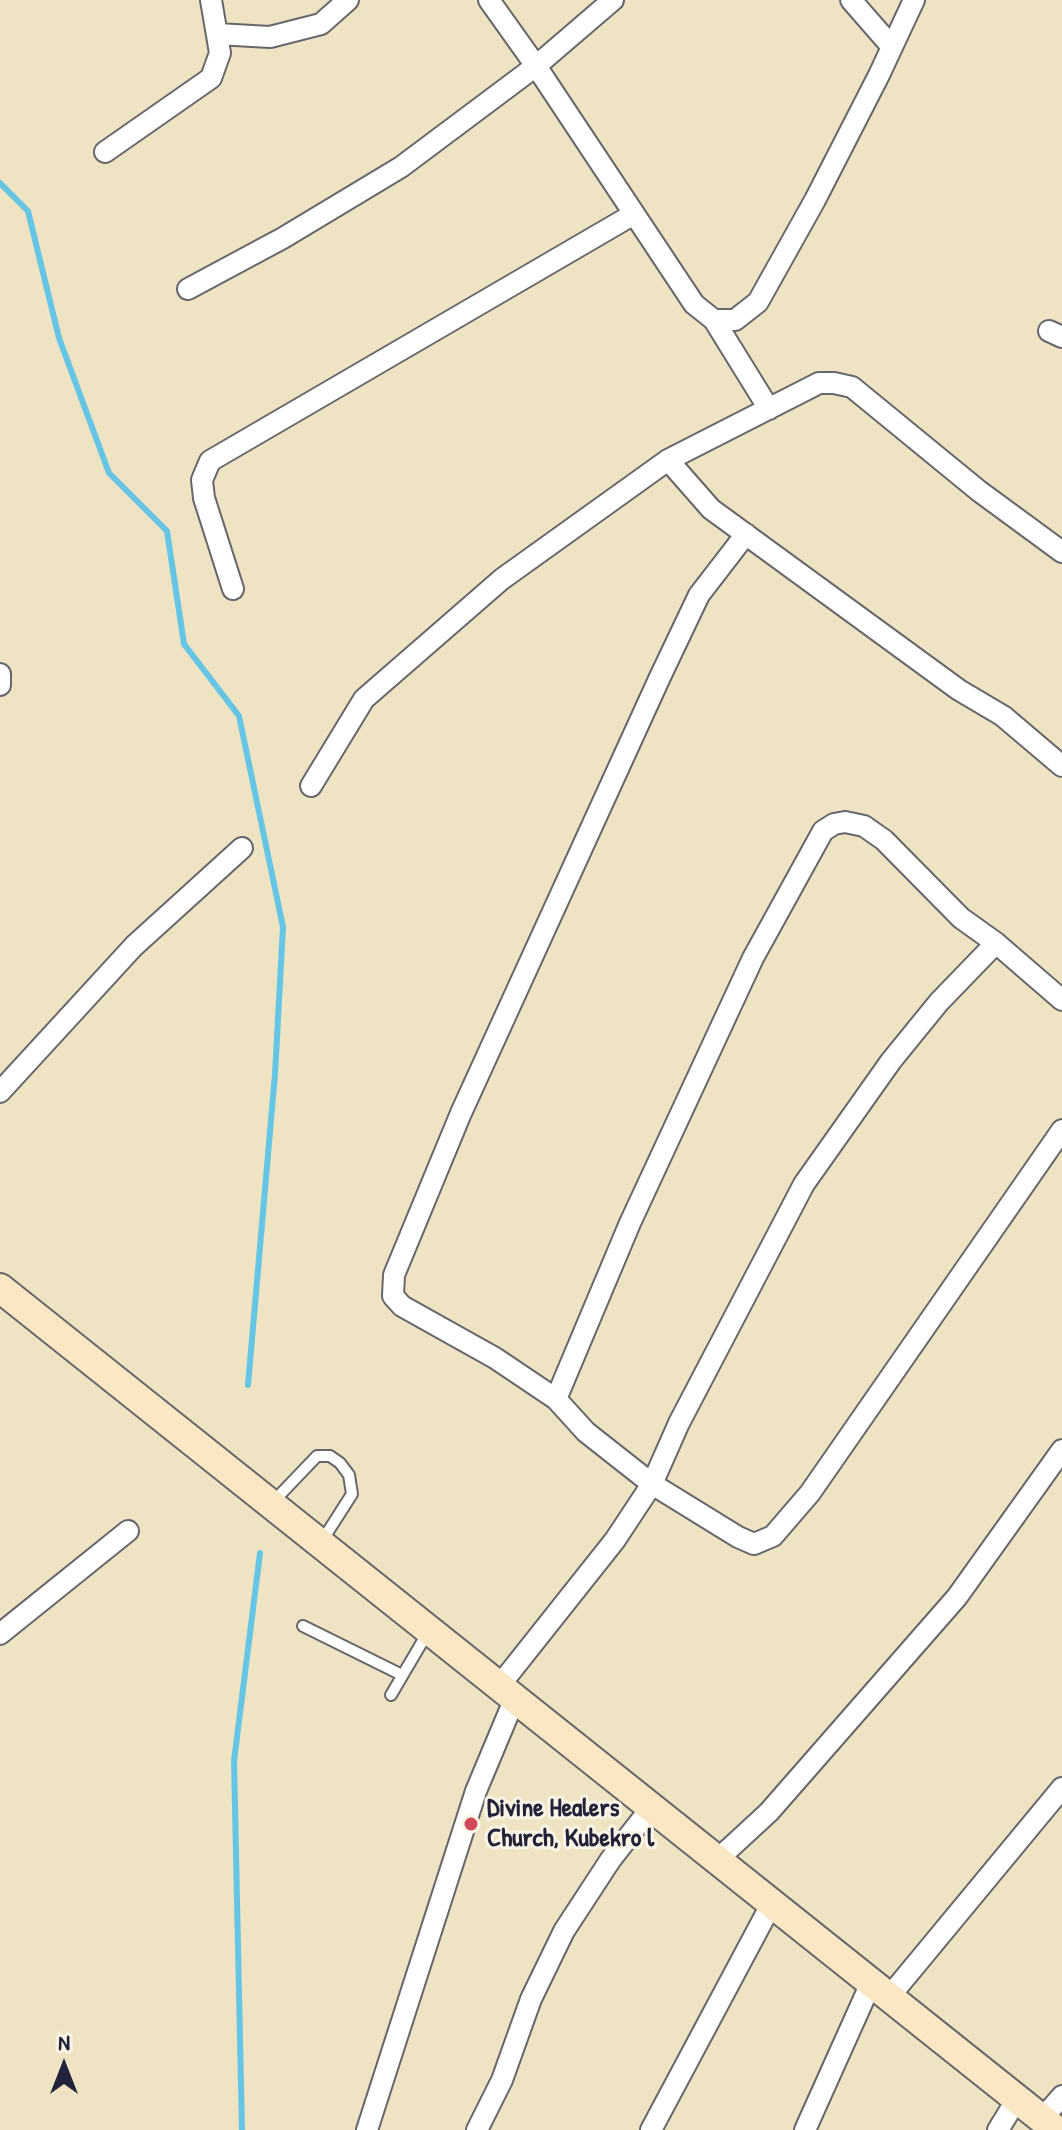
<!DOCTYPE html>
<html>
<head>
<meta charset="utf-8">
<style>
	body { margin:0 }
	#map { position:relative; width:1062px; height:2130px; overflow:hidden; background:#eee4c4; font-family:"Patrick Hand",sans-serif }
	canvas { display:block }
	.north { position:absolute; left:24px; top:2026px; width:80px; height:80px; -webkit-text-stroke:6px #fcf5e5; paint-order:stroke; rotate:0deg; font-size:22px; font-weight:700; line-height:32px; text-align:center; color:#22223b }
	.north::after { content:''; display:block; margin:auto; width:28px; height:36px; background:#22223b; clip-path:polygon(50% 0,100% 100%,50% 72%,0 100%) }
</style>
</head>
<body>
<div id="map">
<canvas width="1062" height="2130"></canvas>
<div class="north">N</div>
</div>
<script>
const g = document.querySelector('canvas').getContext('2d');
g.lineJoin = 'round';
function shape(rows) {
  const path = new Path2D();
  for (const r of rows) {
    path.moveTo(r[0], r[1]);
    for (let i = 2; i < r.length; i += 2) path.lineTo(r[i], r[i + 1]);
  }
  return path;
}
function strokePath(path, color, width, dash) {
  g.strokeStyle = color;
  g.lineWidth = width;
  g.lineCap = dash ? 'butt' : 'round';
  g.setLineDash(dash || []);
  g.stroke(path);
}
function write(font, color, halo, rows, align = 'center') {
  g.font = font + ' "Patrick Hand",sans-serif';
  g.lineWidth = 6;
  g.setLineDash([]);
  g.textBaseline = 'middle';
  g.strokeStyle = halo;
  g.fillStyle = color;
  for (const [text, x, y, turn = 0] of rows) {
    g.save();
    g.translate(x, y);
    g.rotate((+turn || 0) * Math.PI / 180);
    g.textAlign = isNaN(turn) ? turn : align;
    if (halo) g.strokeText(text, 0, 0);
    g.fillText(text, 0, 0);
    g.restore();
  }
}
strokePath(shape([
	[0,183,28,211,59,338,109,473,167,531,184,644,239,716,283,927,275,1074,248,1385],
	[242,2130,234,1761,260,1553]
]), '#66c5e5', 6);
const lane = shape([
	[273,1502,317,1456,330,1456,340,1463,349,1475,352,1494,322,1541],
	[303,1626,402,1675],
	[391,1695,428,1632]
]);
const street = shape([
	[489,0,536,66,694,304,714,320,735,320,758,302,815,200,879,75,914,0],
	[851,0,892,47],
	[217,34,270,37,321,24,348,0],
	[105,152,211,78,220,53,211,0],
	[188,289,283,238,401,167,536,66,613,0],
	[714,320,769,409],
	[1049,331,1062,337],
	[668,460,711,509,959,690,1003,716,1062,766],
	[746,534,699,595,660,677,461,1113,394,1275,393,1296,402,1306,495,1358,556,1399,586,1432,652,1484,738,1537,754,1544,773,1536,810,1493,1062,1130],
	[233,589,204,498,202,480,210,461,634,214],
	[0,674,0,685],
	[311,786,364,699,502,579,668,460,819,383,834,383,852,387,979,491,1062,552],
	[0,1092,134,946,242,848],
	[556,1399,630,1223,753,958,823,831,834,824,845,822,864,826,884,840,961,918,996,943,1062,1000],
	[0,1634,128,1531],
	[500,1685,615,1540,652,1484,679,1423,804,1184,891,1061,939,1002,996,943],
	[717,1860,769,1812,957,1597,1062,1450],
	[889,1997,1062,1788],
	[1042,2119,1062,2096],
	[367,2130,476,1791,515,1698],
	[477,2130,502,2080,531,1999,564,1931,611,1859,651,1808],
	[651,2130,772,1903],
	[805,2130,871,1983],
	[998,2130,1017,2099]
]);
const secondary = shape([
	[0,1288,1056,2130]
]);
strokePath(lane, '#69666b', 14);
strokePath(street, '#69666b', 24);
strokePath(secondary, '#69666b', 32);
strokePath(lane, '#fff', 10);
strokePath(street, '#fff', 20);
strokePath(secondary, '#fae7c3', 28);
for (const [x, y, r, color] of [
	[471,1824,8,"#d1495b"]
]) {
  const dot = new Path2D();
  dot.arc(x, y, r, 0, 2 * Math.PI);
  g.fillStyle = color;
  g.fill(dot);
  strokePath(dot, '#fcf5e5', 3);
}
write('bold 26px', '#22223b', '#fcf5e5', [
	["Divine Healers",487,1809],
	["Church, Kubekro l",487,1839]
], 'left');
</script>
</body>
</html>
